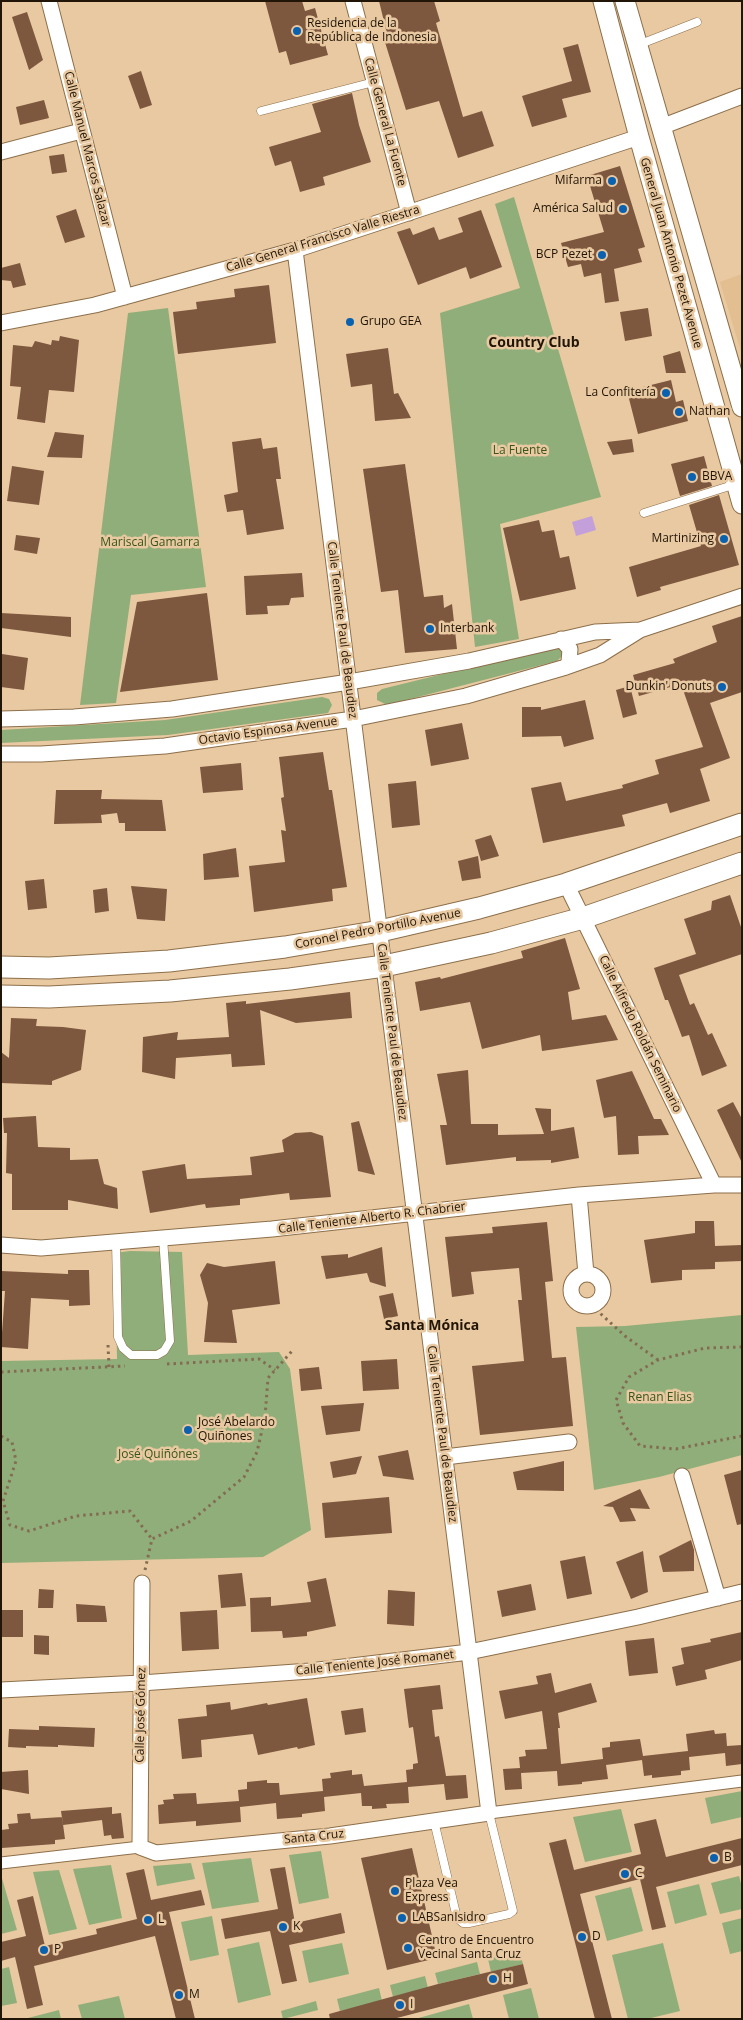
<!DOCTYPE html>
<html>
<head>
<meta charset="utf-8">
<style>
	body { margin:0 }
	#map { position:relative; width:743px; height:2020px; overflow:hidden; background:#e9c9a1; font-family:"Open Sans",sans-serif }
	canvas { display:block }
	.frame { position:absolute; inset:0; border:2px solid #211507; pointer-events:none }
</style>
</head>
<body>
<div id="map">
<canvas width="743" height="2020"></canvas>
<div class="frame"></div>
</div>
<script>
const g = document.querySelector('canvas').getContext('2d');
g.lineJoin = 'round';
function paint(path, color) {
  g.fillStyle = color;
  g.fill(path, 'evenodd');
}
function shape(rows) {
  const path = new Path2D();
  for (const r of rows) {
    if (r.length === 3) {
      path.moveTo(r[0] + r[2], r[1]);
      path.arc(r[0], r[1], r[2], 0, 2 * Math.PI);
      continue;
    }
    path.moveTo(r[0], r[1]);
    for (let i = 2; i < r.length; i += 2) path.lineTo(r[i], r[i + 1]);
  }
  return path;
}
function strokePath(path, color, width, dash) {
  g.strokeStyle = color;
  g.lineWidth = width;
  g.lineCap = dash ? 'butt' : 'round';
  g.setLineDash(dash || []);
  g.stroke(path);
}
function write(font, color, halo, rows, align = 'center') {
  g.font = font + ' "Open Sans",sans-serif';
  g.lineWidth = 5;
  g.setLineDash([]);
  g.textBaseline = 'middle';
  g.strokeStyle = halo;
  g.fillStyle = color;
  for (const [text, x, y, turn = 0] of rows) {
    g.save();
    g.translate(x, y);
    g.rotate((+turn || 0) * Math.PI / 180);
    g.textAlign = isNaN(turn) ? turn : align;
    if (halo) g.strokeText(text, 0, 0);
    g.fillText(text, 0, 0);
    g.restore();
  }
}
paint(shape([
	[742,274,742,355,720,282]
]), '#e2be90');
paint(shape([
	[514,197,601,497,500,524,519,639,475,647,440,313,520,288,495,204],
	[168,308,206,587,131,595,116,703,80,705,128,313],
	[552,647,562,648,564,654,557,661,387,705,377,700,377,693,382,689],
	[322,697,329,699,332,705,328,713,168,735,1,743,1,730,165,720],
	[130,1251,182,1252,188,1355,279,1352,290,1369,311,1530,263,1557,1,1563,1,1361,117,1359,115,1253],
	[742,1315,742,1455,659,1477,594,1490,576,1327,625,1326],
	[742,1791,742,1817,711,1824,705,1798],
	[621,1809,632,1852,585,1862,573,1817],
	[321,1851,329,1898,299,1904,289,1855],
	[251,1858,259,1902,212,1909,202,1863],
	[191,1863,195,1879,157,1886,153,1866],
	[111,1865,122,1918,89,1925,73,1869],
	[59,1870,77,1929,49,1935,33,1872],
	[1,1875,17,1930,1,1934],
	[739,1876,742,1887,742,1909,720,1914,711,1883],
	[699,1884,707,1915,675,1924,667,1892],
	[631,1887,643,1931,607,1941,595,1896],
	[212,1916,219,1955,190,1961,181,1922],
	[742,1918,742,1951,730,1954,722,1923],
	[259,1942,271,1995,238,2003,227,1949],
	[342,1943,349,1974,309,1983,302,1951],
	[663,1943,680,2011,647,2019,628,2019,612,1955],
	[519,1951,523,1964,491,1972,488,1959],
	[477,1962,480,1974,438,1984,435,1973],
	[9,1967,17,2003,1,2006,1,1969],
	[425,1976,428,1988,393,1997,390,1985],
	[379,1988,382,2001,340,2011,337,1999],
	[531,1988,539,2019,509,2019,503,1995],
	[119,1996,125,2019,82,2019,78,2005],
	[316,2001,318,2010,283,2019,281,2011],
	[469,2004,473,2019,415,2019],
	[59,2010,61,2019,24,2019]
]), '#90ae7a');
paint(shape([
	[592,516,596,530,576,536,572,522]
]), '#c3a0d9');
paint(shape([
	[265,1,302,1,305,11,315,8,328,55,290,65,286,51,279,53],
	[379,1,434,1,440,21,436,23,463,117,482,111,494,146,458,158,439,101,406,110,384,39,388,38],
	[27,12,43,60,29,70,12,17],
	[578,44,591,92,562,99,567,117,532,127,522,96,572,81,563,48],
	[141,71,152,105,140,109,128,76],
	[352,93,359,125,371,162,323,177,325,185,300,192,291,161,275,166,269,147,321,132,312,104],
	[44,100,49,118,20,125,16,107],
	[64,154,67,172,52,174,49,156],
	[620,166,645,247,638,249,642,262,614,269,619,301,605,303,601,273,584,277,581,264,568,267,561,243,604,232,587,176],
	[76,209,85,237,65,243,56,216],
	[481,210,502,267,470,279,466,267,418,285,397,232,410,228,413,235,434,227,439,240,463,232,458,218],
	[20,263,26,285,13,288,11,281,1,280,1,268],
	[269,285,276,343,178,354,173,312,197,309,196,302,235,297,234,289],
	[648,308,652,336,625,341,620,312],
	[60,336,79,340,74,392,49,390,45,423,17,419,21,387,10,386,13,345,32,347,35,341,51,345,52,340,59,341],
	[388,348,394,394,398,393,411,418,375,421,372,384,351,387,346,354],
	[680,351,686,373,666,373,663,356],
	[671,380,676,402,683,400,688,421,638,434,627,391],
	[55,432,84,435,82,458,47,457],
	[261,438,263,449,277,447,281,479,276,479,284,529,247,535,243,510,227,512,224,495,238,492,232,442],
	[632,439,634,452,613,455,607,442],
	[704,456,712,486,680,496,671,464],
	[405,464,424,597,443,595,444,608,452,604,457,649,405,653,398,590,381,592,363,469],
	[12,466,44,471,39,505,7,501],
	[719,495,739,565,660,587,661,590,637,597,629,567,701,546,689,505],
	[539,520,542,532,554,530,560,558,569,556,576,589,520,601,503,528],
	[16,535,40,538,37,554,14,550],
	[302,573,304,597,291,598,289,605,267,606,268,614,246,615,244,576],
	[207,593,218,680,120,692,137,602],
	[1,613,71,617,71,637,1,628],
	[742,616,742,692,710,703,730,758,700,769,710,801,670,813,667,803,622,815,625,826,543,843,531,788,561,782,566,801,623,788,622,785,659,774,655,760,703,747,681,684,639,696,633,675,675,663,673,659,717,642,712,626],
	[2,654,28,658,24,690,1,687],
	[630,686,637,714,623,718,616,690],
	[585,700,594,739,564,747,561,736,522,737,522,707,541,707,541,710],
	[462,723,469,759,431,766,425,730],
	[323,752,329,790,332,790,347,887,332,889,333,901,254,912,249,866,285,862,281,830,286,831,281,798,284,797,279,757],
	[241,763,243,790,203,793,200,767],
	[416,781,420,825,392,828,388,784],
	[56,790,102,790,101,799,162,800,166,831,125,831,125,823,119,823,117,813,101,815,102,823,54,824],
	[491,835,499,856,481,861,475,840],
	[236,848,239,877,204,880,203,854],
	[478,856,481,878,462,881,458,861],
	[44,879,47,908,28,910,25,881],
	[131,886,167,889,165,921,137,919],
	[107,888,109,911,95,913,93,890],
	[730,895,742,930,742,954,679,975,690,1005,694,1003,708,1035,712,1033,727,1066,702,1076,689,1035,682,1037,668,1000,665,1000,654,968,696,954,684,919,711,910,712,901],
	[565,938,580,989,568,992,572,1020,606,1015,618,1040,542,1051,540,1035,482,1049,470,1002,420,1011,415,982,440,977,441,979,523,958,521,951],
	[350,992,352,1018,296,1023,260,1010,265,1065,232,1067,231,1054,176,1058,175,1079,142,1072,143,1037,178,1032,177,1040,229,1037,226,1003,246,1001,246,1004],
	[11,1018,37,1019,36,1026,63,1027,86,1030,81,1070,52,1081,52,1085,1,1083,1,1052,9,1058],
	[468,1070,471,1124,498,1124,498,1135,544,1134,535,1108,551,1109,551,1131,574,1127,579,1158,551,1163,551,1160,516,1161,516,1157,446,1165,440,1125,447,1125,437,1074],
	[632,1071,654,1119,661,1119,669,1135,638,1136,639,1154,618,1155,616,1116,604,1118,596,1080],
	[733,1102,742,1119,742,1163,717,1110],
	[36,1116,38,1147,70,1148,70,1160,98,1159,104,1184,117,1188,118,1209,68,1200,68,1210,12,1210,12,1174,6,1173,7,1133,4,1133,3,1118],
	[359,1121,375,1175,358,1171,351,1123],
	[311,1132,323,1136,331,1197,290,1200,289,1193,240,1199,240,1205,206,1208,205,1204,150,1213,142,1171,185,1164,187,1179,252,1175,250,1157,284,1152,282,1140,295,1133],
	[695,1221,714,1221,715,1246,742,1245,742,1261,715,1262,715,1269,682,1270,682,1280,651,1283,644,1240,695,1233],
	[547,1222,553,1281,545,1282,552,1358,566,1357,573,1426,480,1435,472,1366,524,1361,518,1300,522,1300,519,1268,471,1272,474,1294,452,1297,445,1237,493,1233,492,1227],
	[382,1247,386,1287,370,1282,367,1273,326,1279,321,1256,348,1254,348,1258],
	[275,1261,280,1304,232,1310,237,1343,204,1342,208,1303,200,1275,207,1263,224,1267],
	[68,1270,89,1270,90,1305,69,1306,69,1300,31,1298,28,1349,1,1347,5,1291,1,1291,1,1271,68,1274],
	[393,1293,398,1316,384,1319,379,1296],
	[397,1359,399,1389,363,1391,361,1361],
	[319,1367,322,1389,301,1391,299,1369],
	[364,1403,360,1431,326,1435,321,1406],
	[408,1450,414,1480,383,1476,378,1456],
	[362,1456,356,1474,333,1478,330,1462],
	[564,1461,564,1491,517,1490,513,1472],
	[742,1470,742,1524,737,1525,724,1475],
	[640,1489,650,1509,630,1508,636,1521,620,1522,613,1507,603,1506],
	[389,1497,392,1533,325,1538,322,1503],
	[691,1540,694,1550,694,1571,663,1572,659,1556],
	[643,1551,648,1592,631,1599,616,1562],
	[585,1556,592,1594,567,1599,560,1561],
	[242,1573,246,1606,221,1608,218,1575],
	[326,1578,336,1626,307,1632,307,1636,283,1638,282,1631,251,1632,250,1598,271,1597,271,1606,311,1602,307,1582],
	[531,1584,536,1610,502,1617,497,1591],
	[39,1589,54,1590,53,1608,38,1608],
	[388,1590,415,1592,414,1626,387,1624],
	[76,1604,105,1606,107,1622,77,1622],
	[1,1610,23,1610,23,1637,1,1637],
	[217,1610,219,1649,182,1651,180,1612],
	[742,1632,742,1660,705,1670,707,1679,676,1686,672,1667,684,1664,681,1648,711,1642,710,1639],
	[34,1635,49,1636,49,1655,34,1654],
	[654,1638,658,1673,629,1676,625,1641],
	[551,1673,555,1693,591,1683,597,1702,558,1713,560,1728,558,1728,561,1764,603,1759,602,1748,610,1747,610,1742,640,1739,643,1756,688,1751,686,1734,714,1730,715,1734,726,1733,727,1746,742,1745,742,1764,726,1766,725,1753,689,1757,690,1770,681,1771,681,1775,652,1778,652,1775,644,1776,642,1760,606,1765,608,1779,582,1782,582,1784,558,1786,557,1771,521,1773,522,1789,505,1790,503,1769,520,1768,519,1757,526,1756,525,1750,547,1749,542,1711,505,1719,499,1691,538,1684,536,1676],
	[440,1685,443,1709,432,1710,435,1737,439,1736,446,1776,466,1775,468,1798,446,1800,444,1784,408,1787,409,1803,386,1804,387,1808,372,1809,372,1806,362,1806,361,1793,324,1797,325,1811,302,1814,302,1817,277,1819,276,1803,240,1807,241,1822,196,1826,196,1821,159,1824,158,1805,164,1804,163,1800,174,1799,173,1794,196,1793,197,1804,239,1801,238,1790,247,1789,247,1782,267,1780,267,1783,279,1783,280,1795,323,1791,322,1779,331,1778,330,1773,352,1770,352,1775,362,1774,364,1786,407,1782,406,1770,413,1769,413,1764,418,1763,413,1727,409,1728,404,1689],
	[307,1698,315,1745,298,1749,297,1747,258,1755,253,1734,201,1740,202,1757,182,1759,178,1719,207,1716,206,1705,230,1702,231,1710,267,1703,268,1705],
	[363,1708,366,1732,345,1735,341,1711],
	[39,1726,95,1728,94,1747,58,1745,58,1747,26,1746,26,1748,8,1747,9,1729,39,1730],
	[28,1770,29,1794,1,1789,1,1772],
	[112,1807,112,1814,121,1813,124,1838,112,1839,111,1835,104,1836,102,1820,63,1825,61,1811],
	[30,1813,31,1819,62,1817,65,1839,55,1840,55,1844,2,1848,1,1830,9,1829,8,1824,18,1823,17,1814],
	[656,1819,666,1857,742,1838,742,1865,656,1887,666,1927,652,1930,640,1879,580,1894,612,2019,595,2019,549,1843,566,1839,574,1870,641,1854,634,1824],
	[412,1848,437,1958,387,1970,361,1858],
	[285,1867,295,1923,341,1913,345,1933,289,1945,297,1981,282,1984,270,1931,225,1939,221,1919,278,1909,270,1869],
	[144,1869,151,1900,201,1890,205,1905,169,1912,195,2019,176,2019,155,1936,34,1966,43,2005,27,2009,15,1957,1,1961,1,1942,26,1936,17,1900,33,1896,45,1946,97,1934,96,1929,137,1919,126,1873],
	[523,1964,528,1984,393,2019,330,2019,329,2014,438,1984]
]), '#7e573f');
const service = shape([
	[638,45,697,22],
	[261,111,374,82],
	[644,513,736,484],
	[116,1241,118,1337,123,1348,131,1355,157,1355,164,1351,170,1341,163,1237],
	[434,1821,457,1918,463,1923,469,1923,509,1914,513,1911,489,1813]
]);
const pedestrian = shape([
	[489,1813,742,1781],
	[1,1863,140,1847]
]);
const minor = shape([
	[49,1,125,297],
	[353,1,409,213],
	[661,127,742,96],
	[1,152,81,131],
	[1,323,95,305,295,250,639,137],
	[561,639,570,649,569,662,566,667],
	[1,719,74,717,172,709,349,682,469,661,595,632,640,630,742,596],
	[1,754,41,754,165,746,353,719,466,696,566,667,600,655,640,630],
	[566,884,714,1185],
	[579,1195,586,1274],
	[1,1245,41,1248,272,1229,579,1195,714,1185,742,1185],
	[587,1290,16],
	[445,1457,569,1442],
	[682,1476,718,1598],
	[142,1583,140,1847,156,1853,330,1836,489,1813,295,250],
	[1,1690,141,1683,310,1671,469,1652,638,1617,742,1592]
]);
const tertiary = shape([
	[603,1,639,137,742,504],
	[625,1,742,407]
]);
const secondary = shape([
	[1,967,49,968,169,961,285,947,380,931,479,908,566,884,742,824],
	[1,996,49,997,170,991,290,979,384,966,491,943,583,918,742,863]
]);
strokePath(service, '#8c6f4a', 9);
strokePath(pedestrian, '#8c6f4a', 13);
strokePath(minor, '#8c6f4a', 17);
strokePath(tertiary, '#8c6f4a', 21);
strokePath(secondary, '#8c6f4a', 23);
strokePath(shape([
	[591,1305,625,1336,658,1360],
	[108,1345,109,1367],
	[742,1347,705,1348,658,1360,629,1377,616,1400,623,1423,640,1446,676,1449,742,1436],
	[167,1364,259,1359,275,1370],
	[1,1372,125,1366],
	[1,1436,12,1442,16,1461,3,1501,10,1525,29,1531,76,1516,130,1511,152,1539],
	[145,1570,152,1539,191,1521,244,1477,257,1452,265,1417,268,1378,293,1350]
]), '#836d52', 3, [2.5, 4]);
strokePath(service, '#fff', 8);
strokePath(pedestrian, '#fff', 11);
strokePath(minor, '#fff', 15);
strokePath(tertiary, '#fff', 19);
strokePath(secondary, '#fff', 21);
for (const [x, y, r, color] of [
	[297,31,5,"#0961af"],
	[612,181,5,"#0961af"],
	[623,209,5,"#0961af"],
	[602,255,5,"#0961af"],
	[350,322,5,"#0961af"],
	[666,393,5,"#0961af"],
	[679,412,5,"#0961af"],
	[692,477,5,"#0961af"],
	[724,539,5,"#0961af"],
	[430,629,5,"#0961af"],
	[722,687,5,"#0961af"],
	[188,1430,5,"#0961af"],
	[714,1858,5,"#0961af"],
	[625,1874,5,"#0961af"],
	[395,1891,5,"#0961af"],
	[402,1918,5,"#0961af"],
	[148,1920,5,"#0961af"],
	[283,1927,5,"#0961af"],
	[582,1937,5,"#0961af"],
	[408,1948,5,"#0961af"],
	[44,1950,5,"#0961af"],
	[493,1979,5,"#0961af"],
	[179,1995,5,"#0961af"],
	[400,2005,5,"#0961af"]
]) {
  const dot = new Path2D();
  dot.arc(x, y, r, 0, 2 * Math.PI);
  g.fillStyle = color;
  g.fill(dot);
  strokePath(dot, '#e9c9a1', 2);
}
write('12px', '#211507', '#e9c9a1', [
	["Residencia de la",307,24],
	["República de Indonesia",307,38],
	["Mifarma",602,181,"right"],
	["América Salud",613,209,"right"],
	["BCP Pezet",592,255,"right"],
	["Grupo GEA",360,322],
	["La Confitería",656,393,"right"],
	["Nathan",689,412],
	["BBVA",702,477],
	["Martinizing",714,539,"right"],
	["Interbank",440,629],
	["Dunkin' Donuts",712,687,"right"],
	["José Abelardo",198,1423],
	["Quiñones",198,1437],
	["B",724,1858],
	["C",635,1874],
	["Plaza Vea",405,1884],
	["Express",405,1898],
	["LABSanIsidro",412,1918],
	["L",158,1920],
	["K",293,1927],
	["D",592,1937],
	["Centro de Encuentro",418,1941],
	["Vecinal Santa Cruz",418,1955],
	["P",54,1950],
	["H",503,1979],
	["M",189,1995],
	["I",410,2005]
], 'left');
write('12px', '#211507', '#e9c9a1', [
	["Calle General La Fuente",385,122,75],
	["Calle Manuel Marcos Salazar",87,149,76],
	["Calle General Francisco Valle Riestra",323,239,-17],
	["General Juan Antonio Pezet Avenue",671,253,74],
	["Calle Teniente Paul de Beaudiez",342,630,83],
	["Octavio Espinosa Avenue",268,731,-8],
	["Coronel Pedro Portillo Avenue",378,929,-11],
	["Calle Teniente Paul de Beaudiez",392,1032,83],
	["Calle Alfredo Roldán Seminario",640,1034,64],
	["Calle Teniente Alberto R. Chabrier",372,1218,-7],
	["Calle Teniente Paul de Beaudiez",442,1434,83],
	["Calle Teniente José Romanet",375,1663,-6],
	["Calle José Gómez",141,1715,-89],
	["Santa Cruz",314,1837,-6]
]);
write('12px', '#375519', '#e9c9a1', [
	["La Fuente",520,451],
	["Mariscal Gamarra",150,543],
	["Renan Elias",660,1398],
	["José Quiñónes",158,1455]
]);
write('bold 14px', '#211507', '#e9c9a1', [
	["Country Club",534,343],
	["Santa Mónica",432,1326]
]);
</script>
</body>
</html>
